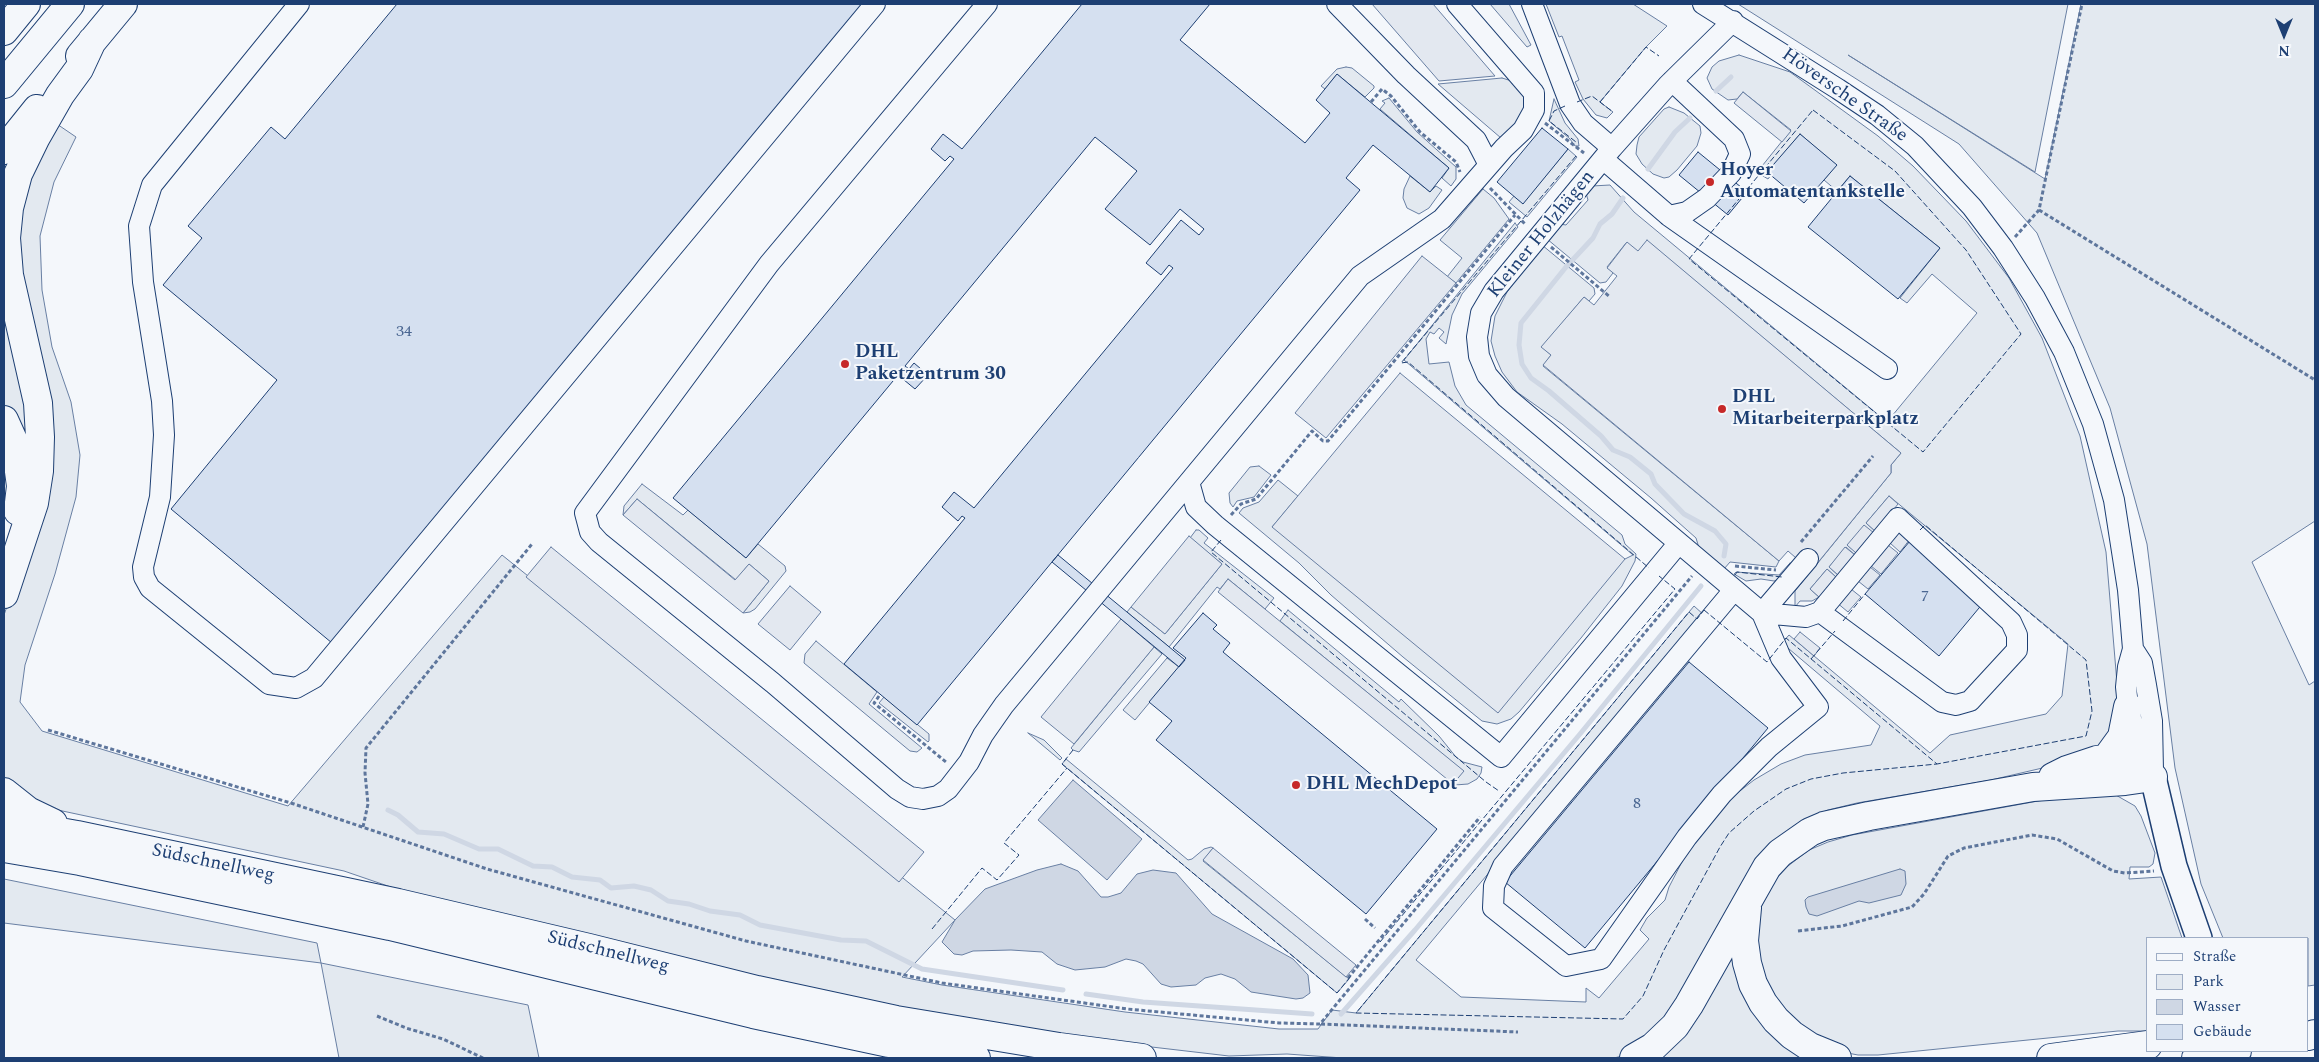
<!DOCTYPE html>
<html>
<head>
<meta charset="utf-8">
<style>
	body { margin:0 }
	#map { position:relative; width:2319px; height:1062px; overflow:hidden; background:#f4f7fb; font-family:Spectral,serif }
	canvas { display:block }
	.frame { position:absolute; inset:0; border:5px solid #1d3f73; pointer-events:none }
	.legend { position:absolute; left:2146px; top:937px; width:162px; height:115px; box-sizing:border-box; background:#f4f7fb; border:1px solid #9eadc5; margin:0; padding:6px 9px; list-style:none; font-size:15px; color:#1d3f73 }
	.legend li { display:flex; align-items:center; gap:10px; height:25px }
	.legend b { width:25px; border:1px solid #9eadc5 }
	.north { position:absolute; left:2259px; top:10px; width:50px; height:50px; -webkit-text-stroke:4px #f4f7fb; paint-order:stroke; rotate:180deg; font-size:14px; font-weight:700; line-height:20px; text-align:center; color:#1d3f73 }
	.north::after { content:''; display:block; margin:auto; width:18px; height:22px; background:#1d3f73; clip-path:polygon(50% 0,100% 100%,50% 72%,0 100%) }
</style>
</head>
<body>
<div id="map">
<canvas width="2319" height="1062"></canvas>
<div class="frame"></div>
<ul class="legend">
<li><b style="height:6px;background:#f4f7fb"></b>Straße</li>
<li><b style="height:14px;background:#e3e9f0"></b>Park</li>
<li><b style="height:14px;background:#cfd7e4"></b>Wasser</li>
<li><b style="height:14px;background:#d5e0f0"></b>Gebäude</li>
</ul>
<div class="north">N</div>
</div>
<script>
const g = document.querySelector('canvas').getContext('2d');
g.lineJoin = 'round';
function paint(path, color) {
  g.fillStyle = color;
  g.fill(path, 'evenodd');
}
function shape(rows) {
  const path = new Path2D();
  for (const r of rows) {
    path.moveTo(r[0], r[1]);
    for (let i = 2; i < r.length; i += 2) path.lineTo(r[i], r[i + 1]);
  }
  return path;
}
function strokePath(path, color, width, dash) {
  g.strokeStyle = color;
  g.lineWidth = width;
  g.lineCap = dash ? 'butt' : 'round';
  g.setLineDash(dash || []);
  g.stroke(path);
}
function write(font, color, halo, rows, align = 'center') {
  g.font = font + ' Spectral,serif';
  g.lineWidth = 4;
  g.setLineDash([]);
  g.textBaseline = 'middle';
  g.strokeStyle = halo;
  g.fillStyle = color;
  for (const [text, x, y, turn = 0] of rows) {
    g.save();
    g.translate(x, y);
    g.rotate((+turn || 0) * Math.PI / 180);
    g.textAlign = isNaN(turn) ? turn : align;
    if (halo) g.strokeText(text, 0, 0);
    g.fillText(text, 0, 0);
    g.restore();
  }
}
const green = shape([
	[1490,4,1509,4,1531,45,1527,47,1490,4],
	[1546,4,1633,4,1667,26,1646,47,1600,102,1613,112,1607,118,1596,115,1583,99,1575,82,1579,80,1562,36,1559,37,1546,4],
	[1738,4,2068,4,2035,172,1848,55,2045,179,2081,4,2315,4,2315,521,2252,562,2309,685,2315,681,2315,985,2308,986,2308,938,2223,938,2201,884,2175,768,2147,544,2110,408,2037,233,1959,144,1738,4],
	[1739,55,1790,72,1878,136,1913,166,1966,221,2009,278,2042,338,2080,436,2106,552,2119,707,2118,725,2103,747,2051,766,1991,780,1857,803,1828,810,1801,821,1776,839,1757,860,1683,999,1626,1055,1614,1058,1343,1058,1287,1054,1229,1056,1083,1039,932,1015,768,982,420,897,344,871,39,806,4,780,4,615,32,534,18,204,51,120,76,137,54,182,40,236,42,290,52,347,71,402,80,455,76,497,55,574,25,665,20,702,42,731,288,806,502,555,955,920,902,977,942,985,1125,1012,1279,1029,1318,1029,1332,1010,1356,1013,1694,606,1704,615,1416,960,1461,997,1586,1002,1586,988,1599,998,1649,939,1640,930,1647,918,1665,900,1669,887,1685,856,1727,801,1754,780,1781,764,1805,755,1871,745,1880,726,1782,643,1789,635,1930,753,1950,735,2046,714,2062,696,2068,644,1889,496,1866,523,1875,531,1847,545,1857,553,1855,555,1846,547,1829,567,1838,575,1836,577,1827,569,1810,589,1819,597,1812,601,1800,601,1795,607,1795,591,1891,473,1891,465,1901,453,1647,241,1638,252,1626,243,1607,267,1613,273,1606,282,1600,283,1547,239,1560,224,1566,225,1588,200,1586,193,1592,186,1610,185,1634,212,1887,422,1977,313,1932,274,1907,303,1900,298,1940,248,1850,176,1837,191,1824,180,1836,165,1800,134,1768,172,1771,175,1768,179,1758,173,1758,171,1791,130,1743,92,1737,99,1728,100,1712,89,1707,78,1712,67,1719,61,1739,55],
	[1346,67,1352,68,1374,86,1374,88,1365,97,1337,74,1325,89,1321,86,1337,69,1346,67],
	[1502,78,1512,81,1525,97,1526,104,1521,120,1501,138,1438,84,1502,78],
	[1389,98,1417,132,1456,167,1456,179,1451,186,1442,178,1449,168,1380,109,1385,103,1382,101,1389,98],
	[1554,99,1565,123,1578,139,1579,146,1575,146,1570,139,1549,121,1554,99],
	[1669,107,1684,113,1700,126,1701,133,1697,146,1677,170,1669,177,1664,178,1653,174,1642,164,1636,154,1637,145,1639,137,1664,109,1669,107],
	[1568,149,1577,157,1527,217,1509,202,1514,196,1523,203,1568,149],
	[1410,176,1430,192,1436,186,1442,190,1429,208,1419,214,1407,208,1403,198,1404,189,1410,176],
	[1483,189,1494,198,1509,219,1456,283,1447,277,1462,258,1440,240,1483,189],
	[1515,223,1518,227,1462,294,1452,315,1446,344,1439,338,1444,332,1439,328,1434,334,1430,332,1426,339,1429,364,1449,362,1455,386,1466,405,1622,535,1625,544,1636,554,1635,561,1622,586,1581,638,1519,712,1511,719,1497,724,1482,721,1403,657,1331,595,1299,563,1239,513,1243,508,1259,502,1278,480,1298,496,1272,527,1625,559,1633,555,1404,360,1515,223],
	[1542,245,1594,288,1595,294,1589,301,1584,297,1542,347,1551,355,1543,366,1779,561,1776,567,1730,562,1724,569,1699,548,1696,538,1651,498,1562,424,1517,392,1502,372,1495,356,1491,341,1495,316,1507,292,1542,245],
	[4,292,25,376,33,457,4,408,4,292],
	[1259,466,1271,475,1254,497,1237,501,1233,507,1230,503,1229,493,1250,467,1259,466],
	[642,484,683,515,688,510,746,558,758,544,785,566,786,571,755,609,750,612,743,613,769,581,749,564,736,580,637,499,623,515,624,506,642,484],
	[1196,530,1199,530,1208,538,1204,543,1274,598,1265,609,1228,579,1220,589,1217,587,1169,647,1127,612,1131,607,1165,634,1222,564,1190,538,1196,530],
	[1790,563,1789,567,1778,580,1774,581,1761,579,1746,581,1734,574,1736,572,1779,575,1790,563],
	[1288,610,1399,702,1401,699,1439,736,1456,757,1463,762,1482,767,1481,773,1477,779,1468,784,1455,785,1453,784,1463,771,1280,621,1288,610],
	[816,641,877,692,869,704,922,748,917,752,910,751,804,663,805,654,816,641],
	[1154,647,1162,654,1079,752,1073,750,1071,748,1154,647],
	[1167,658,1179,667,1135,720,1123,710,1167,658],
	[884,697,929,734,929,741,928,742,879,703,884,697],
	[1028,733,1044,740,1062,758,1060,760,1028,733],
	[1066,759,1188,860,1192,859,1204,849,1211,847,1213,848,1203,861,1349,979,1337,993,1062,764,1066,759],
	[2114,794,2135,806,2141,816,2155,853,2153,864,2149,867,2130,867,2129,879,2161,877,2182,938,2148,938,2148,1031,2118,1031,1878,1055,1858,1055,1837,1051,1790,1024,1755,961,1759,911,1773,882,1788,866,1809,850,1828,842,1852,835,2071,795,2114,794],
	[4,879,317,943,321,963,528,1005,539,1058,339,1058,321,963,4,923,4,879],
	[1728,944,1813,1058,1651,1058,1728,944]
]);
paint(green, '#e3e9f0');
strokePath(green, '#687fa3', 1);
const parking = shape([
	[1372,4,1433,4,1495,76,1439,81,1372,4],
	[1743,92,1791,131,1782,142,1734,103,1743,92],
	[1647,240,1901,453,1891,465,1891,473,1811,571,1788,551,1779,561,1543,365,1551,355,1541,347,1584,297,1594,305,1617,276,1607,268,1627,242,1638,251,1647,240],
	[1422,256,1456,283,1326,438,1295,413,1422,256],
	[1400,373,1625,559,1498,713,1272,527,1400,373],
	[1889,496,1898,504,1886,519,1910,539,1900,552,1890,543,1888,545,1898,553,1881,574,1871,566,1870,567,1880,575,1868,589,1858,581,1851,589,1861,597,1848,612,1824,592,1819,597,1810,589,1827,569,1836,577,1838,575,1829,567,1845,547,1855,555,1856,553,1847,545,1864,525,1874,533,1875,531,1866,523,1889,496],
	[637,499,735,580,749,564,769,581,743,613,623,515,637,499],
	[1189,536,1222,564,1165,634,1131,607,1189,536],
	[551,547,924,852,899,882,526,577,551,547],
	[1228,579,1464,771,1453,784,1218,592,1228,579],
	[790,586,821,612,790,650,758,624,790,586],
	[1121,619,1154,647,1074,744,1041,717,1121,619],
	[1800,632,1820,648,1814,656,1794,639,1800,632],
	[1213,848,1356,965,1346,977,1203,860,1213,848]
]);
paint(parking, '#e3e8f0');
strokePath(parking, '#687fa3', 1);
const water = shape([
	[1073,780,1142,839,1107,880,1038,820,1073,780],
	[1061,864,1078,871,1101,897,1108,897,1121,893,1137,874,1153,870,1176,873,1212,914,1293,959,1308,975,1310,993,1303,998,1296,999,1251,992,1235,979,1221,974,1205,978,1196,985,1171,987,1161,984,1143,964,1136,961,1126,959,1105,967,1075,970,1057,964,1042,952,1011,950,973,951,962,955,954,954,942,942,955,920,985,889,1037,870,1061,864],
	[1900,869,1905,871,1906,884,1901,895,1869,903,1859,901,1817,916,1809,914,1806,907,1805,900,1808,897,1900,869]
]);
paint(water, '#cfd7e4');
strokePath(water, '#687fa3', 1);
strokePath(shape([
	[1716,91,1731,77],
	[1648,169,1675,132,1690,118],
	[1623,198,1612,214,1600,224,1593,238,1566,267,1521,323,1519,345,1522,364,1531,378,1549,391,1601,436,1613,450,1630,457,1651,474,1655,484,1684,514,1715,531,1726,544,1724,556],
	[388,810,398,815,418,832,444,834,479,849,498,849,533,866,552,867,572,877,600,880,611,888,634,886,651,890,668,901,689,904,710,911,740,915,760,925,841,940,866,941,922,969,1063,990],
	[1086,994,1143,1002,1312,1014],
	[1341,1014,1415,930,1580,734,1701,586]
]), '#cfd7e4', 5);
const building = shape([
	[397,4,863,4,332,643,171,509,277,380,163,285,202,238,188,226,271,127,285,139,397,4],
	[1082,4,1210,4,1180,40,1305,143,1330,113,1316,100,1337,74,1449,168,1430,192,1373,145,1346,178,1360,190,917,725,844,664,965,518,962,516,958,521,942,507,954,492,974,508,1173,268,1169,265,1161,275,1146,263,1181,220,1199,235,1204,229,1180,209,1150,245,1105,209,1137,171,1095,137,905,366,909,369,914,363,928,375,915,389,898,375,746,558,673,498,954,159,950,156,945,161,931,149,943,134,962,149,1082,4],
	[1542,128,1568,149,1523,204,1497,182,1542,128],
	[1800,134,1837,165,1804,203,1767,172,1800,134],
	[1698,152,1747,192,1728,215,1679,175,1698,152],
	[1850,176,1940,248,1898,299,1808,227,1850,176],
	[1910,541,1984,602,1939,656,1865,594,1910,541],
	[1058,555,1185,660,1179,667,1052,562,1058,555],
	[1203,613,1217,625,1213,629,1230,643,1223,652,1437,829,1366,914,1156,740,1172,721,1149,702,1186,658,1173,648,1203,613],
	[1689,662,1768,728,1585,948,1505,882,1689,662]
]);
paint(building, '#d5e0f0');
strokePath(building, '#1d3f73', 1);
const minor = shape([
	[299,4,152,185,139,226,143,282,162,401,164,435,160,497,143,567,144,577,150,588,269,684,296,688,314,678,875,4],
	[987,4,769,264,585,513,590,532,599,542,773,683,897,789,910,797,923,799,938,796,948,789,969,762,983,735,1004,705,1360,276,1442,219,1504,148,1523,130,1534,110,1534,93,1457,4],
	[1337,4,1406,75,1476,140,1489,165],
	[1532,4,1570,104,1583,123,1612,148],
	[1703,4,1838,89,1877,115,1915,146,1972,207,2003,248,2035,298,2064,352,2093,424,2114,500,2128,590,2133,649,2128,667,2126,687,2128,707,2138,745,2151,774],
	[1733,21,1668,85,1612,148,1494,291,1481,313,1477,337,1479,356,1487,375,1506,397,1762,613,1781,658,1818,707,1769,747,1722,794,1687,837,1601,959,1566,966,1493,908,1494,886,1503,866,1734,590],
	[1603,159,1669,216,1687,212,1707,198,1731,173,1740,154,1734,139,1672,81],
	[1669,216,1887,369],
	[1189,482,1196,507,1215,525,1501,757,1678,544],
	[1762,613,1806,617,1820,612,1898,518,2011,622,2017,635,2017,650,1970,701,1956,705,1942,702,1820,612],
	[1762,613,1808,559],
	[2133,649,2142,663,2146,685,2152,721,2153,771]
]);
const major = shape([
	[2153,777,2174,866,2199,938]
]);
const highway = shape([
	[4,31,26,4],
	[80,56,123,4],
	[4,84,70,4],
	[4,150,37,109],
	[4,420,13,440,18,464,21,486,18,511],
	[4,594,34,503,39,471,40,437,38,403,9,275,6,238,9,208,18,174,36,137,60,95,79,69,92,41],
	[2106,759,2122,737,2128,707],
	[2053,777,2067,770,2097,760,2112,758,2139,764,2153,777],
	[4,792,28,811,53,823],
	[4,822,77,835,398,903,589,948,757,990,896,1020,1059,1047,1142,1058],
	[4,848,80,861,390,926,753,1014,889,1043,976,1058],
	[1747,908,1744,941,1747,963,1753,984,1763,1003,1776,1020,1792,1035,1810,1047,1837,1058],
	[2308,1036,2315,1034],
	[1634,1058,1653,1047,1675,1026,1689,1005,1767,867,1780,853,1810,832,1824,826,1869,816,2033,787,2125,781,2153,777],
	[2051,1058,2148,1045],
	[2196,1058,2237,1051]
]);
strokePath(minor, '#1d3f73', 22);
strokePath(major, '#1d3f73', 28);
strokePath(highway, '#1d3f73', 30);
strokePath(shape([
	[1371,102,1382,89,1391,96,1420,132,1456,162,1460,172],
	[1545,123,1584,153],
	[1490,188,1526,225],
	[2039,210,2315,380],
	[2015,237,2039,210,2082,4],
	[1551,247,1610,297],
	[1231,515,1241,504,1256,499,1312,431,1323,441,1328,441,1515,215],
	[1801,542,1873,456],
	[1735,566,1776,570],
	[879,696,874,703,946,762],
	[48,730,294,804,487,869,746,941,942,983,1127,1009,1279,1023,1320,1024,1692,576],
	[363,827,368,804,365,773,366,748,532,544],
	[1365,919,1375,928],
	[1798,931,1842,926,1912,907,1924,894,1948,856,1964,848,2032,835,2057,839,2113,871,2125,873,2154,871],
	[1348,978,1480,817],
	[377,1016,406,1028,443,1039,483,1058],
	[1321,1024,1518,1032]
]), '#5e769c', 3, [4, 2.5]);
strokePath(minor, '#f4f7fb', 20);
strokePath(major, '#f4f7fb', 25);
strokePath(highway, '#f4f7fb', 28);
strokePath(shape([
	[1577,102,1592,96,1613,112],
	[1600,102,1646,47,1659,56],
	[1565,106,1554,111,1549,121,1576,142],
	[1813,110,1895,171,1966,250,2021,334,1923,452,1689,259,1813,110],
	[1576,156,1401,363,1408,362,1649,568],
	[1920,530,1925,525,2086,660,2092,711,2086,736,1937,764],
	[1221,540,1211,552,1486,782,1499,791],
	[1735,575,1737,572,1782,577],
	[1704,610,1767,662,1786,638,1937,764,1843,773,1811,779,1786,789,1754,811,1729,833,1720,847,1664,950,1643,996,1623,1019,1356,1013,1689,612,1697,619,1704,610],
	[1843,621,1865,594],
	[1811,659,1835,631],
	[1073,750,1062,764,1337,993,1351,976],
	[932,929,982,868,997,880,1019,855,1004,843,1067,768],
	[1380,942,1675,589,1659,576]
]), '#1d3f73', 1, [6, 2.5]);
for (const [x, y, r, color] of [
	[1710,182,5,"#c62828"],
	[845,364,5,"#c62828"],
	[1722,409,5,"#c62828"],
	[1296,785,5,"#c62828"]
]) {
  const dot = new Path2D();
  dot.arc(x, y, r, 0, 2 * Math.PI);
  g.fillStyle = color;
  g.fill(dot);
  strokePath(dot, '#f4f7fb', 2);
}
write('16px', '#4b6792', null, [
	["34",404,333],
	["7",1925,598],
	["8",1637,805]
]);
write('19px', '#1d3f73', '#f4f7fb', [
	["Höversche Straße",1844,96,35],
	["Kleiner Holzhägen",1542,235,-51],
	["Südschnellweg",213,864,12],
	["Südschnellweg",608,953,14]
]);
write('bold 19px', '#1d3f73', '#f4f7fb', [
	["Hoyer",1720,171],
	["Automatentankstelle",1720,193],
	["DHL",855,353],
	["Paketzentrum 30",855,375],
	["DHL",1732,398],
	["Mitarbeiterparkplatz",1732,420],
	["DHL MechDepot",1306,785]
], 'left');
</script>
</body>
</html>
